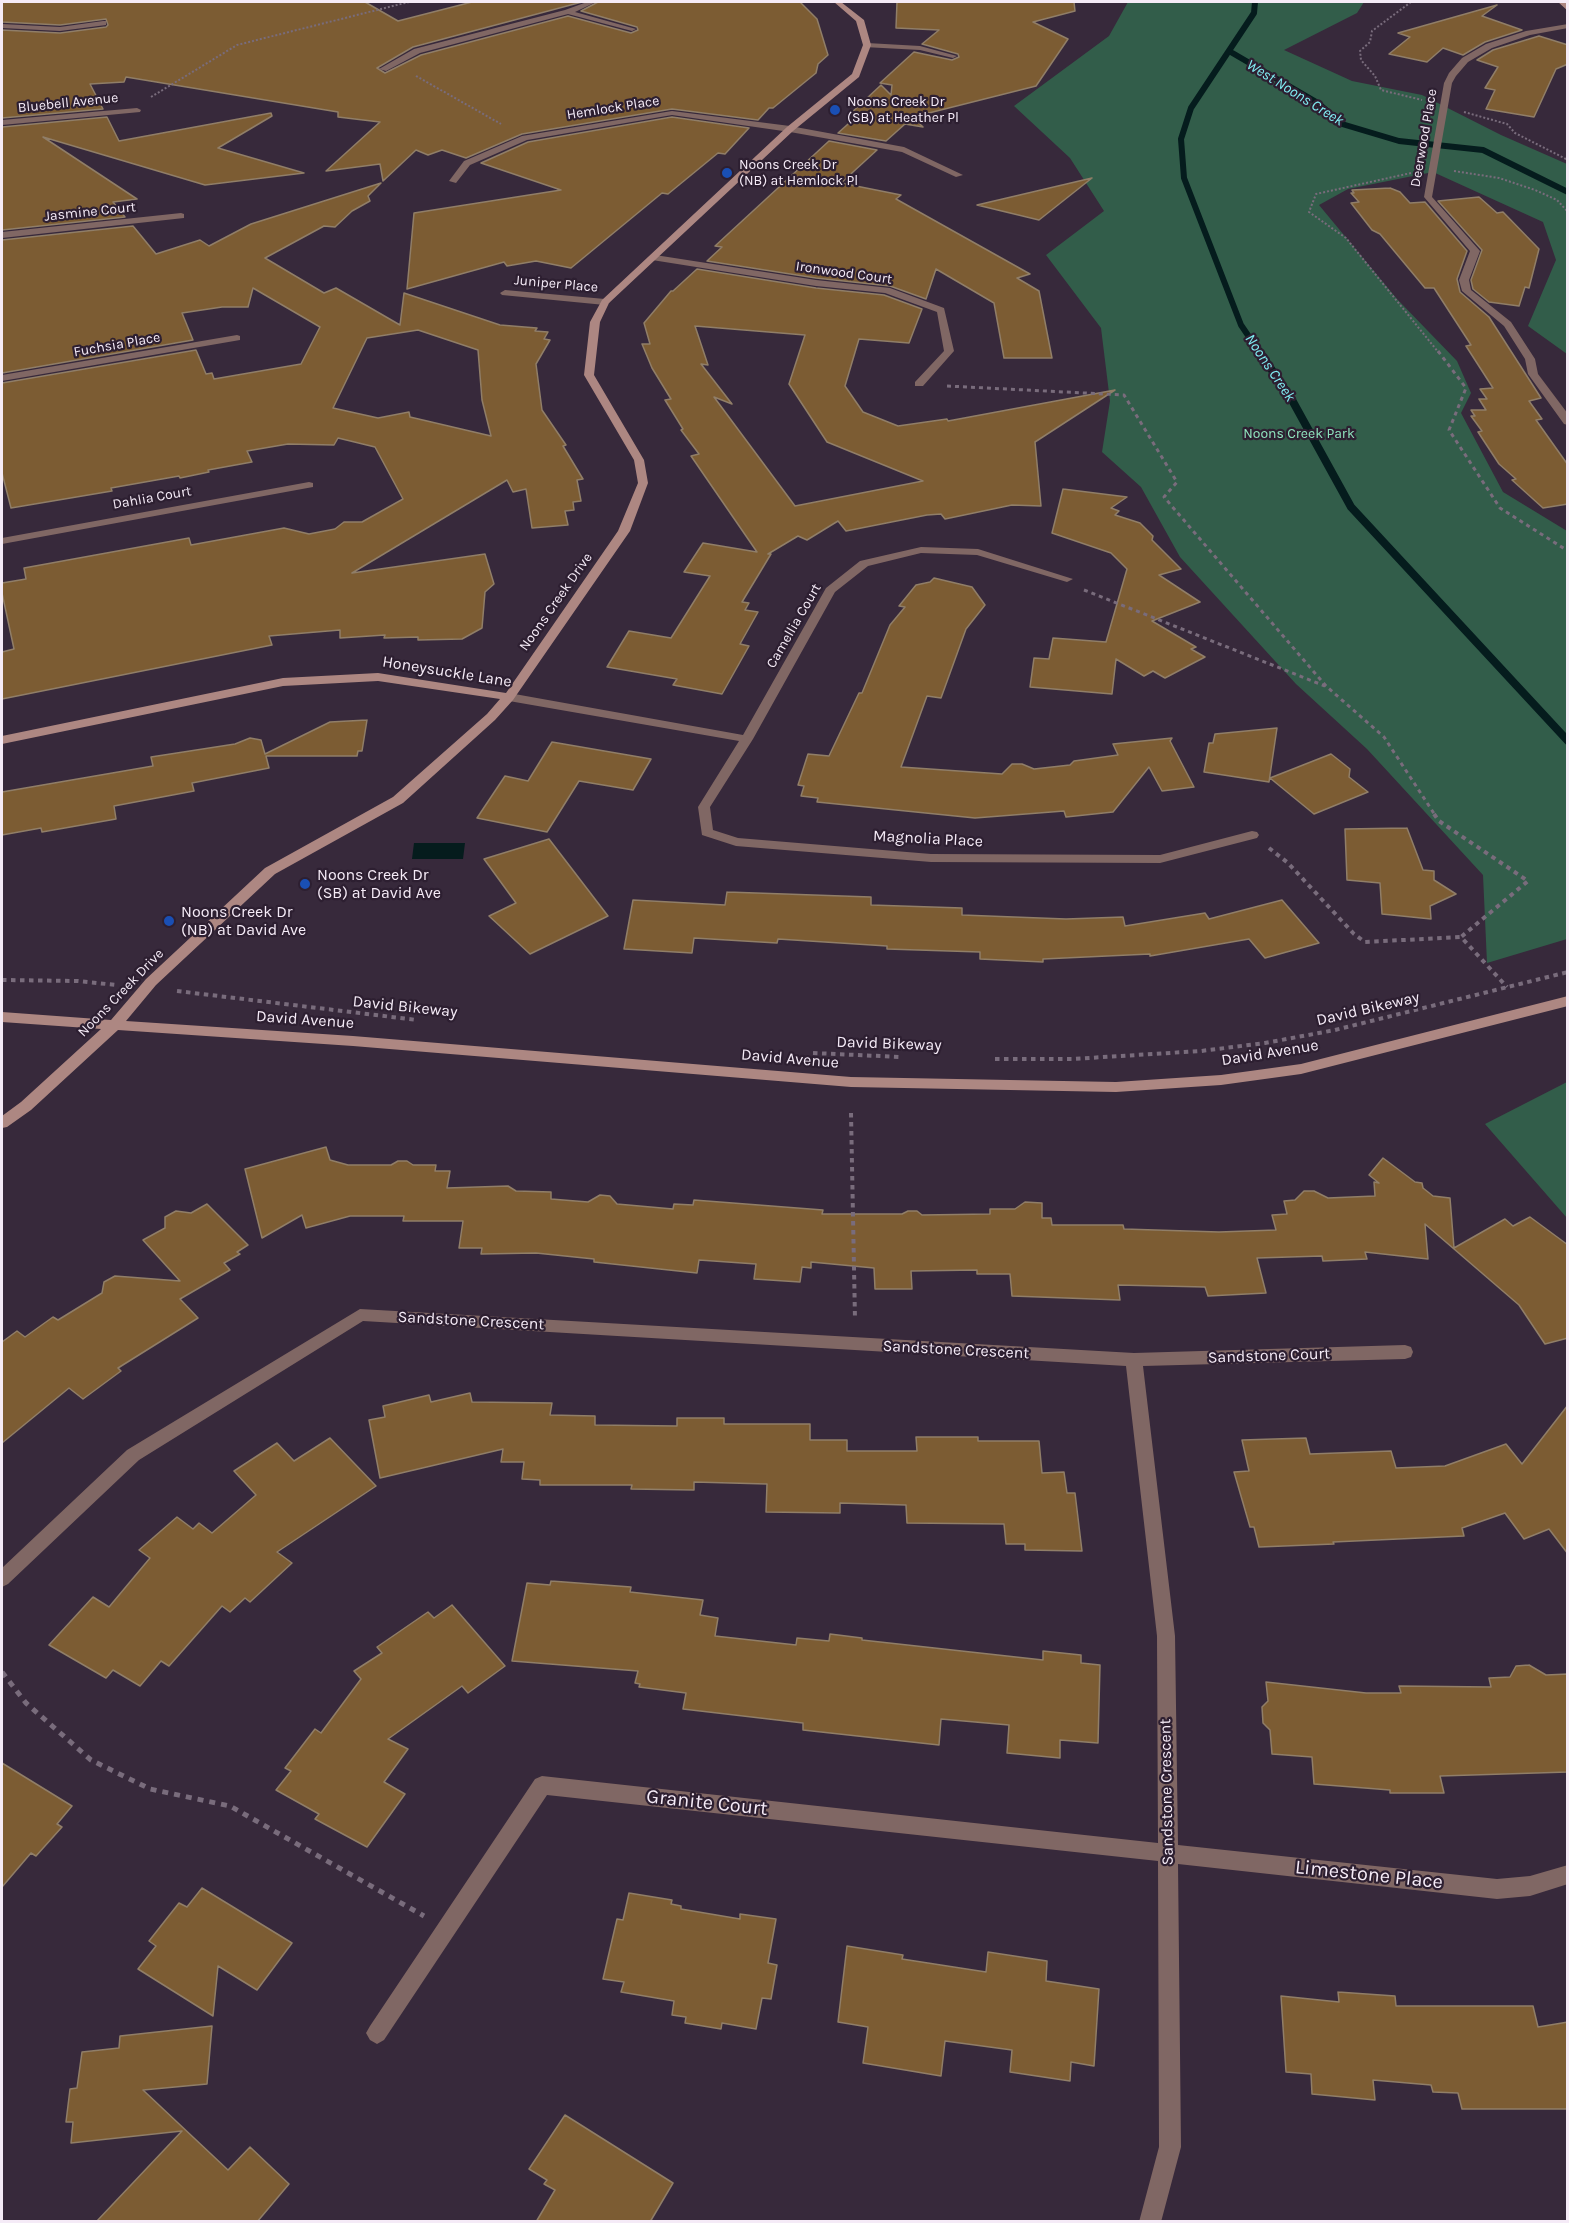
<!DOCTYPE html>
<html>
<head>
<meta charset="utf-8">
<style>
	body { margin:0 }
	#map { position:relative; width:1569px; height:2223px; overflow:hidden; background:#37293b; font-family:Karla,sans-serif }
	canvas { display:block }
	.frame { position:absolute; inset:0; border:3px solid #f5ebf7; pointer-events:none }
</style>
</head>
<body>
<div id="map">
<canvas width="1569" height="2223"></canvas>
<div class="frame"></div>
</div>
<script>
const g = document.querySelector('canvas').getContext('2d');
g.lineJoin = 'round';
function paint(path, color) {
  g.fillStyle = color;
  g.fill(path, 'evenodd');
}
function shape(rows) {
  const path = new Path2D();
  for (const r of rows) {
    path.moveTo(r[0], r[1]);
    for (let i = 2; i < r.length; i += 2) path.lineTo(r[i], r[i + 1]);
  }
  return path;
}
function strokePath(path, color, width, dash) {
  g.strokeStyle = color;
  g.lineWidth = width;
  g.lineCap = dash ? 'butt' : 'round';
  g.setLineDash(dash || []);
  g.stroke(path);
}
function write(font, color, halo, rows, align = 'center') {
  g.font = font + ' Karla,sans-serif';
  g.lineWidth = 4.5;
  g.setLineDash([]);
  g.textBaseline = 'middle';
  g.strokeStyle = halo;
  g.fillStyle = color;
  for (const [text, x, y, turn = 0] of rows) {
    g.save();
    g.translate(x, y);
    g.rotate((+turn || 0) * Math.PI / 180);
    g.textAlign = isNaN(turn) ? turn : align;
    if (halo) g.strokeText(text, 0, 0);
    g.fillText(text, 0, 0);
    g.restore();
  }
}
paint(shape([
	[1128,2,1364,2,1357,13,1284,50,1352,81,1422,95,1501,135,1567,164,1567,354,1528,326,1556,260,1543,222,1433,172,1348,189,1319,205,1397,299,1457,361,1471,393,1461,413,1503,492,1567,531,1567,939,1487,963,1483,875,1367,749,1296,684,1180,557,1141,487,1102,452,1110,401,1101,328,1046,255,1104,211,1070,158,1014,106,1109,36],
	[1567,1082,1567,1218,1485,1124]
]), '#325d4a');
paint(shape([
	[414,843,465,843,463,859,412,859]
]), '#051c1d');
strokePath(shape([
	[1255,2,1254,13,1191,108,1181,139,1184,178,1241,325,1260,353],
	[1229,51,1318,103,1342,124,1399,141,1483,150,1568,192]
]), '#051c1d', 6);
strokePath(shape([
	[1259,351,1292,400,1351,507,1568,741]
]), '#051c1d', 8);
const building = shape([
	[2,2,365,2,398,21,472,2,582,2,413,47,377,68,385,73,421,55,568,16,631,33,638,30,637,27,581,11,598,2,800,2,817,19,828,55,818,64,816,73,773,108,769,108,758,120,672,109,522,134,466,158,442,150,428,155,416,150,383,181,380,164,326,171,380,122,338,117,338,112,126,77,124,82,90,84,103,109,2,118,2,30,60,33,106,27,108,25,106,19,60,25,2,22,2,2],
	[897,2,1074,2,1075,11,1033,22,1068,39,1036,86,913,117,923,127,905,124,886,141,838,133,857,116,849,115,881,85,891,95,892,85,880,83,914,52,952,60,959,57,958,54,922,44,939,30,896,28,897,2],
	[1497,5,1482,16,1522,30,1485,42,1463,55,1443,48,1427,62,1389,54,1410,37,1398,33,1497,5],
	[1539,36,1568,45,1568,64,1556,69,1534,117,1486,109,1495,90,1485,88,1498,67,1477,60,1493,50,1539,36],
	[271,113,272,116,218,148,304,173,205,185,43,137,137,199,113,202,125,217,2,230,2,127,107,117,119,141,271,113],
	[672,117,749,128,725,154,718,153,668,194,662,193,571,268,536,261,507,266,504,262,407,289,414,213,561,190,481,163,528,142,672,117],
	[829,141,877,150,841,183,901,195,896,199,1030,274,1017,278,1039,291,1052,358,1004,358,994,303,936,269,926,299,890,286,816,278,707,261,722,247,715,246,829,141],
	[1092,178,1039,220,977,205,1092,178],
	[381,183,368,196,370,201,352,211,335,227,324,226,265,258,324,293,336,288,400,325,404,293,500,325,537,328,535,331,548,332,544,339,550,340,536,364,542,410,566,445,563,446,583,479,577,480,581,501,573,502,574,510,565,511,568,525,532,528,526,489,513,492,507,480,352,573,485,554,494,584,485,592,482,628,462,639,418,640,418,637,384,638,385,635,340,638,340,630,269,636,272,645,2,699,2,652,14,649,2,593,2,583,26,579,24,568,189,538,191,545,284,528,309,534,335,529,344,522,362,522,403,499,375,447,338,438,334,445,288,444,247,451,252,462,208,470,209,472,180,478,179,476,111,488,112,491,11,508,2,473,2,383,196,350,206,374,212,373,214,379,301,364,320,327,253,288,248,307,222,307,182,313,193,340,2,373,2,240,133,226,156,254,200,240,209,246,251,224,381,183],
	[418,330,478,350,482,400,491,436,410,417,409,412,378,418,333,408,367,338,418,330],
	[1390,188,1400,192,1410,203,1425,202,1467,251,1457,279,1460,292,1489,317,1541,398,1529,401,1542,419,1536,420,1568,465,1568,504,1543,508,1512,480,1516,479,1499,464,1478,432,1482,431,1471,416,1475,416,1471,410,1486,410,1479,399,1487,399,1480,389,1493,388,1466,346,1471,345,1434,288,1425,288,1380,234,1372,230,1351,203,1359,202,1351,193,1354,193,1352,190,1390,188],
	[1479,197,1497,213,1503,212,1539,249,1529,288,1525,287,1519,306,1489,302,1473,289,1471,280,1482,250,1438,201,1479,197],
	[697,269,816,288,884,295,922,309,909,343,859,339,845,386,863,412,898,426,947,419,948,421,1115,390,1035,442,1041,506,1012,505,945,519,941,514,927,515,846,531,838,521,807,540,798,536,768,554,771,554,742,602,749,603,745,610,758,612,740,644,749,646,722,694,673,685,677,679,607,667,629,631,671,638,710,576,684,572,703,543,757,552,691,456,699,454,681,430,683,429,665,400,671,399,652,368,642,344,650,344,644,323,671,291,673,291,697,269],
	[695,326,805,335,789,384,827,442,923,481,795,506,714,397,732,404,701,364,708,365,695,326],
	[1063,489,1127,497,1111,508,1119,511,1115,515,1140,523,1153,536,1152,540,1181,569,1159,575,1200,602,1152,621,1196,647,1191,649,1205,657,1165,678,1153,671,1144,676,1116,659,1112,694,1030,687,1034,658,1049,659,1053,638,1106,642,1127,569,1111,553,1052,533,1063,489],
	[934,578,972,587,985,605,966,629,941,698,927,696,901,767,1002,774,1012,764,1022,764,1034,769,1070,765,1074,761,1118,755,1113,744,1172,738,1170,741,1194,787,1162,791,1149,767,1113,812,1066,817,1064,811,975,818,817,802,818,798,801,796,804,786,798,785,808,754,829,756,859,693,862,693,890,625,905,607,899,606,916,585,930,582,934,578],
	[367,720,362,751,358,751,357,756,266,756,269,768,192,783,194,791,114,806,116,819,42,832,41,828,2,835,2,792,153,766,151,757,235,744,250,738,261,740,265,754,330,722,367,720],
	[1277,728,1269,782,1204,772,1209,743,1213,743,1215,734,1277,728],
	[552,742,651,759,633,790,579,781,547,832,477,818,505,776,528,781,552,742],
	[1331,754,1350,769,1349,777,1368,792,1314,814,1270,778,1331,754],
	[1407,828,1423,870,1434,871,1434,880,1456,894,1430,906,1431,919,1382,914,1380,883,1347,880,1345,829,1407,828],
	[549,839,608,916,530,954,489,916,516,903,484,859,549,839],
	[727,892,871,897,871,905,962,908,962,915,1066,919,1123,917,1125,926,1205,913,1209,919,1282,900,1319,943,1265,958,1249,939,1150,956,1150,954,1043,959,1043,962,980,959,980,952,887,949,887,946,778,939,777,943,694,938,692,953,624,949,633,900,725,905,727,892],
	[326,1147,330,1160,348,1165,391,1165,398,1161,407,1161,413,1165,436,1165,435,1171,450,1171,447,1188,508,1186,516,1191,551,1192,551,1199,588,1202,600,1195,610,1196,617,1204,673,1209,674,1204,693,1205,694,1200,823,1210,822,1214,902,1214,908,1211,917,1211,922,1215,990,1214,990,1209,1015,1209,1025,1202,1042,1203,1042,1218,1051,1218,1052,1225,1123,1225,1124,1229,1219,1232,1276,1230,1272,1215,1287,1214,1284,1201,1295,1200,1304,1191,1314,1191,1328,1198,1375,1196,1374,1182,1379,1183,1369,1175,1383,1158,1415,1182,1422,1183,1423,1188,1433,1196,1450,1198,1454,1248,1505,1219,1513,1226,1530,1217,1568,1245,1568,1338,1545,1344,1519,1305,1425,1224,1428,1259,1365,1252,1367,1259,1323,1261,1322,1256,1257,1258,1266,1293,1208,1296,1205,1287,1118,1285,1120,1300,1012,1296,1010,1274,977,1274,977,1270,911,1271,912,1289,875,1289,874,1268,811,1262,811,1268,802,1267,800,1282,754,1279,756,1264,699,1260,697,1273,594,1262,594,1259,536,1253,481,1254,482,1248,459,1248,463,1221,403,1221,404,1216,350,1216,306,1228,302,1215,262,1238,245,1169,326,1147],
	[207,1204,248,1245,237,1252,240,1254,224,1263,230,1270,180,1299,198,1318,118,1368,121,1371,83,1399,69,1388,2,1443,2,1342,17,1331,25,1337,53,1317,58,1320,102,1293,104,1282,115,1276,180,1281,143,1240,165,1228,165,1217,176,1211,191,1213,207,1204],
	[470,1393,472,1402,552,1403,550,1415,595,1416,595,1425,677,1426,677,1418,724,1418,724,1424,810,1424,810,1440,847,1440,847,1451,917,1451,916,1437,978,1437,978,1441,1039,1441,1042,1473,1064,1472,1067,1493,1075,1493,1082,1551,1025,1550,1025,1544,1006,1544,1004,1524,907,1523,906,1505,840,1503,840,1513,766,1512,767,1484,694,1482,694,1490,631,1489,632,1485,540,1485,540,1480,522,1479,524,1462,501,1462,503,1449,380,1478,369,1420,385,1417,383,1406,429,1395,431,1402,470,1393],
	[1568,1405,1568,1554,1549,1529,1524,1539,1505,1513,1462,1528,1464,1536,1333,1542,1334,1544,1259,1547,1254,1527,1250,1527,1234,1472,1249,1471,1242,1440,1306,1438,1310,1454,1391,1451,1396,1468,1445,1466,1506,1444,1522,1464,1568,1405],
	[330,1438,376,1486,277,1552,292,1563,250,1602,245,1598,230,1612,222,1606,169,1666,161,1661,140,1686,113,1670,106,1678,49,1645,93,1597,109,1607,150,1558,139,1550,177,1517,193,1529,199,1523,212,1533,256,1495,234,1471,277,1443,294,1461,330,1438],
	[551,1581,631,1587,630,1592,703,1600,700,1615,718,1618,715,1636,796,1645,797,1638,829,1641,830,1634,862,1638,862,1640,1043,1660,1043,1651,1081,1655,1081,1663,1100,1665,1098,1743,1060,1740,1060,1758,1007,1753,1009,1725,941,1719,939,1745,803,1730,803,1723,683,1709,686,1693,639,1687,640,1684,635,1683,638,1671,512,1661,527,1583,550,1585,551,1581],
	[452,1605,505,1666,468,1693,462,1686,388,1739,408,1749,384,1782,405,1794,367,1847,315,1819,319,1814,276,1790,291,1771,285,1768,315,1729,321,1733,361,1679,354,1671,382,1653,377,1647,428,1612,434,1618,452,1605],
	[1529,1665,1546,1675,1568,1674,1568,1772,1440,1776,1444,1793,1390,1793,1390,1790,1314,1784,1312,1757,1272,1754,1270,1730,1263,1723,1262,1707,1268,1701,1266,1682,1366,1693,1401,1693,1399,1686,1491,1687,1489,1678,1510,1677,1516,1666,1529,1665],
	[2,1763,72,1806,57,1824,62,1827,36,1856,31,1853,2,1887,2,1763],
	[202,1888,292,1943,257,1990,218,1966,213,2016,138,1969,156,1946,149,1941,179,1903,187,1907,202,1888],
	[629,1893,672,1900,671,1904,681,1906,681,1909,740,1919,740,1914,776,1919,768,1963,777,1965,771,1999,762,1998,756,2029,722,2023,721,2029,685,2023,686,2017,672,2015,674,2001,621,1992,624,1982,603,1979,617,1919,623,1920,629,1893],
	[847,1946,903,1955,902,1959,986,1972,988,1952,1047,1961,1046,1981,1099,1989,1094,2066,1071,2062,1070,2081,1010,2072,1012,2050,945,2041,941,2076,863,2063,868,2027,838,2022,847,1946],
	[1338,1992,1395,1996,1396,2006,1533,2006,1538,2027,1568,2022,1568,2109,1462,2109,1458,2093,1433,2092,1431,2085,1373,2080,1375,2100,1312,2094,1311,2074,1286,2072,1281,1996,1339,2002,1338,1992],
	[212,2026,207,2084,143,2090,228,2170,250,2147,289,2184,257,2222,96,2222,182,2131,71,2143,73,2122,66,2122,70,2089,77,2088,82,2052,119,2048,120,2036,212,2026],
	[565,2115,673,2183,650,2222,536,2222,555,2190,544,2184,547,2180,529,2169,565,2115]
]);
paint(building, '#7c5c33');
strokePath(building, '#907e68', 1.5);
strokePath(shape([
	[1411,2,1372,31,1370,42,1360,51,1361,60,1375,76,1381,90,1422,100],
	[416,76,501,124],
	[151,97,237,45,409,2],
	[1464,112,1507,124,1515,133,1568,160],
	[1454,171,1499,178,1535,190,1557,200,1568,212],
	[1411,173,1316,194,1309,212,1346,238,1439,353]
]), '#796c7c', 2, [2, 2]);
strokePath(shape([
	[1438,351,1466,388,1449,430,1500,508,1568,551],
	[947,386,1124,395,1177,482,1164,497,1326,686,1384,737,1435,815],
	[1084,590,1325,686]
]), '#796c7c', 3, [4, 4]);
strokePath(shape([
	[1434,814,1439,821,1528,881,1461,937,1507,987],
	[1269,848,1288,863,1354,934,1365,942,1461,937],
	[2,980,78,981,116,985],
	[177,991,417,1020],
	[813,1053,901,1057],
	[995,1059,1072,1059,1201,1051,1265,1043,1335,1030,1568,972],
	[851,1113,855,1319]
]), '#796c7c', 4, [4.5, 4.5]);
strokePath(shape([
	[2,1672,26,1703,91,1760,150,1789,230,1806,424,1916]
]), '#796c7c', 5, [6, 6]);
paint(shape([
	[587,2,596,2,575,12,636,29,632,31,568,14,420,53,386,71,379,69,414,49,565,10,587,2],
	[103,21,106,21,106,25,60,31,2,28,2,24,60,27,103,21],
	[1568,24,1568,28,1530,35,1492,48,1468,62,1456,76,1452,83,1432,197,1480,251,1469,280,1471,290,1511,322,1535,359,1538,374,1568,414,1568,425,1564,424,1528,374,1525,359,1504,326,1462,291,1459,280,1470,251,1424,197,1444,83,1449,73,1462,58,1486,44,1526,31,1568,24],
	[867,43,920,46,957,56,953,58,920,50,864,47,864,43,867,43],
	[137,108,141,110,140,112,2,125,2,120,137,108],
	[672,111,790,126,904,147,963,175,956,177,902,152,790,132,672,115,527,140,470,165,456,183,449,181,464,161,522,136,672,111],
	[181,213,184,214,184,218,2,238,2,232,181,213],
	[655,255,816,280,890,288,944,308,954,351,923,386,915,386,915,382,944,351,937,312,885,293,816,286,652,260,652,256,655,255],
	[505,290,605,299,610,302,605,305,502,295,500,293,505,290],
	[237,335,240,336,240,340,2,381,2,375,237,335],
	[309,482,313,483,313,487,2,544,2,538,309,482],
	[921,547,978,549,1073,579,1067,582,977,555,921,553,868,566,835,592,753,739,710,807,713,830,738,838,931,854,1160,855,1252,831,1257,832,1259,835,1257,838,1160,863,931,862,736,846,702,835,698,807,739,741,509,701,503,697,509,693,743,735,826,588,860,561,921,547],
	[360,1309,1134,1353,1405,1345,1411,1347,1413,1352,1411,1357,1405,1359,1143,1366,1175,1636,1178,1845,1497,1879,1530,1876,1568,1865,1568,1884,1530,1896,1497,1899,1178,1864,1181,2147,1161,2222,1139,2222,1159,2147,1158,1861,547,1795,384,2040,377,2044,370,2040,366,2033,370,2026,535,1779,542,1776,1158,1843,1157,1636,1126,1366,363,1321,139,1460,8,1584,2,1587,2,1568,127,1450,360,1309]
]), '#806764');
paint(shape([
	[834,2,841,2,864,20,871,45,859,77,793,131,609,303,600,322,594,375,644,460,648,483,630,531,513,700,495,720,403,803,275,874,156,985,126,1021,353,1036,851,1077,1116,1082,1221,1075,1301,1064,1568,996,1568,1006,1301,1074,1221,1085,1116,1092,851,1087,353,1046,118,1030,31,1110,7,1127,2,1128,2,1116,21,1102,101,1029,2,1022,2,1012,111,1020,146,979,265,868,393,797,487,714,500,699,378,681,283,686,2,744,2,736,283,678,378,673,506,693,618,531,638,483,634,460,584,375,590,322,602,300,787,127,852,74,863,45,856,21,834,2],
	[1558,2,1565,2,1568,4,1568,11,1558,2]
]), '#ad8782');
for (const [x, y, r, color] of [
	[835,110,6,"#1a4fb4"],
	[727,173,6,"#1a4fb4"],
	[305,884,6,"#1a4fb4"],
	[169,921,6,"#1a4fb4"]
]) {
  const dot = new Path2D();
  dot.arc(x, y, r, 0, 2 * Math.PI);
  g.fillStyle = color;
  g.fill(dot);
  strokePath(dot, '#2d1f31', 2);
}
write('14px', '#f5ebf7', '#2d1f31', [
	["Noons Creek Dr",847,102],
	["(SB) at Heather Pl",847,118],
	["Noons Creek Dr",739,165],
	["(NB) at Hemlock Pl",739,181]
], 'left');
write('14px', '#f5ebf7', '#2d1f31', [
	["Bluebell Avenue",68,103,-6],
	["Hemlock Place",613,108,-9],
	["Deerwood Place",1424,138,-80],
	["Jasmine Court",90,212,-6],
	["Ironwood Court",844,273,8],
	["Juniper Place",556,284,5],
	["Fuchsia Place",117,345,-10],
	["Dahlia Court",152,498,-10],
	["Noons Creek Drive",556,602,-55],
	["Camellia Court",794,626,-60],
	["Noons Creek Drive",121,993,-46]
]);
write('14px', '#8fe5be', '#2d1f31', [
	["Noons Creek Park",1299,434]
]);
write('italic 15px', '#81eef3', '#2d1f31', [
	["West Noons Creek",1295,93,32],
	["Noons Creek",1270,368,56]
]);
write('16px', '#f5ebf7', '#2d1f31', [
	["Honeysuckle Lane",447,672,9],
	["Magnolia Place",928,839,3],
	["David Bikeway",405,1007,6],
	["David Bikeway",1368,1009,-13],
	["David Avenue",305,1020,4],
	["David Bikeway",889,1044,2],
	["David Avenue",1270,1053,-9],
	["David Avenue",790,1059,5],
	["Sandstone Crescent",471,1321,3],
	["Sandstone Crescent",956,1350,3],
	["Sandstone Court",1269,1356,-2],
	["Sandstone Crescent",1167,1792,-91]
]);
write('16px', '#f5ebf7', '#2d1f31', [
	["Noons Creek Dr",317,875],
	["(SB) at David Ave",317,893],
	["Noons Creek Dr",181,912],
	["(NB) at David Ave",181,930]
], 'left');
write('20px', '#f5ebf7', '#2d1f31', [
	["Granite Court",707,1803,6],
	["Limestone Place",1369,1875,6]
]);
</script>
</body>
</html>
